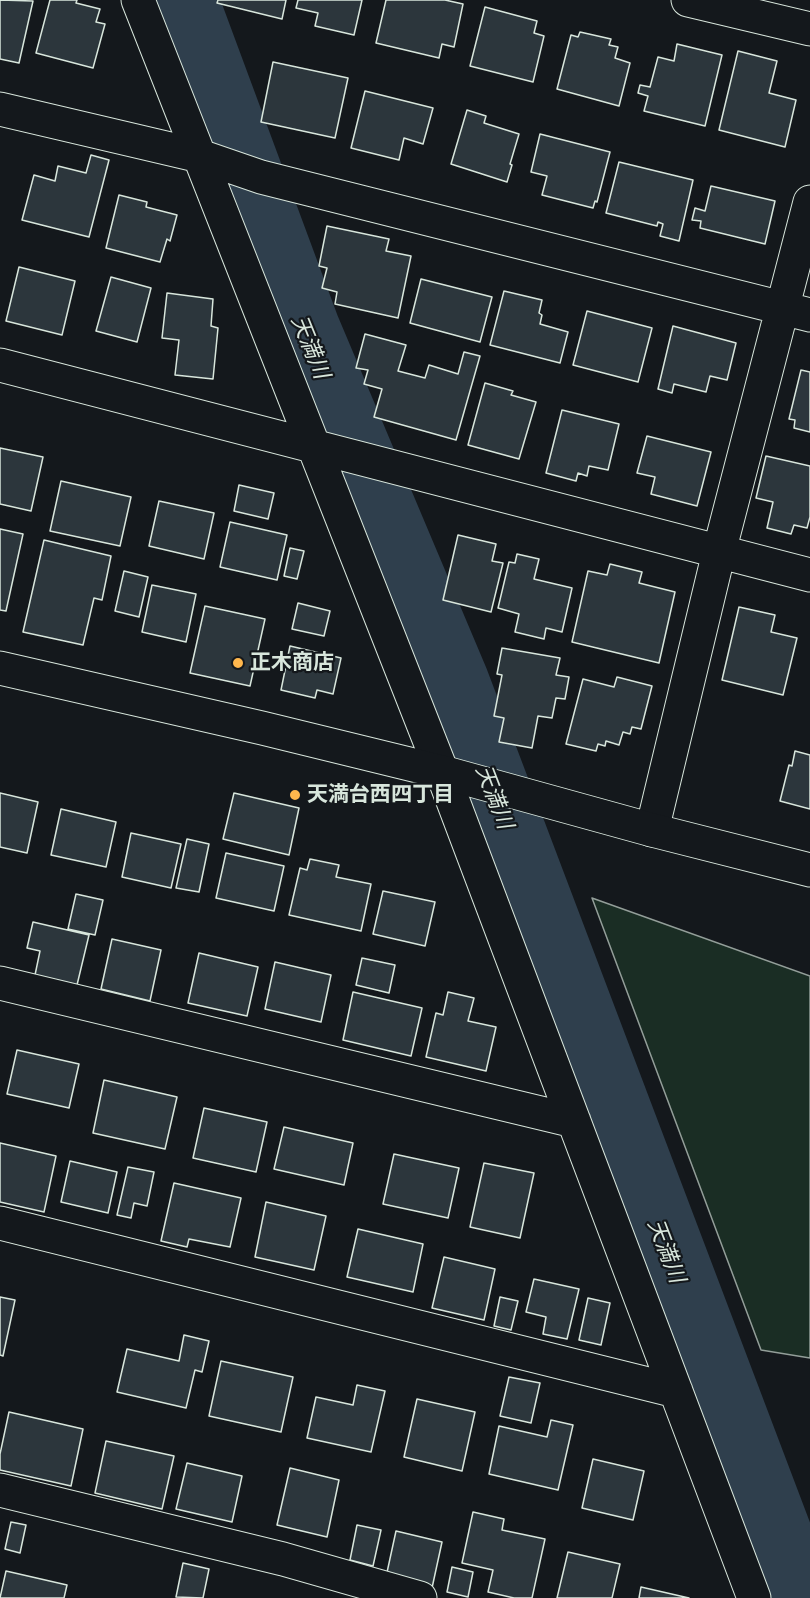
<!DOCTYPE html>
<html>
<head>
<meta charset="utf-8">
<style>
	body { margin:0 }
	canvas { display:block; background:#14181c }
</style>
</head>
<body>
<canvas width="810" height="1598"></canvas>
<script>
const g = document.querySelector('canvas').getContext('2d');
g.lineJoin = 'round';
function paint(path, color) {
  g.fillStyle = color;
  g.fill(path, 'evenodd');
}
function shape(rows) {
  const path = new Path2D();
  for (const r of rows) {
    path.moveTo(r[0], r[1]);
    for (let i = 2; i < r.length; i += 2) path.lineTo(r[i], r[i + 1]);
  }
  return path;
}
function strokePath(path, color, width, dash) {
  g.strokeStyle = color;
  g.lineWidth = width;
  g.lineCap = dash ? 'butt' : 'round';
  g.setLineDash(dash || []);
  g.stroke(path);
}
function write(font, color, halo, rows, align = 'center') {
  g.font = font + ' Mulish,"Noto Sans JP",sans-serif';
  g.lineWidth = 4.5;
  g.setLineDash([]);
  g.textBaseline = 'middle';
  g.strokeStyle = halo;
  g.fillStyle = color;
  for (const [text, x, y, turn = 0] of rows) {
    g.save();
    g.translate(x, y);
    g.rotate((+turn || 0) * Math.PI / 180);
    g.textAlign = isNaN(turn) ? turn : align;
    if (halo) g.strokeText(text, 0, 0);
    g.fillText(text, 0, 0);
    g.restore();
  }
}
const green = shape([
	[592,898,810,976,810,1358,761,1350,592,898]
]);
paint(green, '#1a2d24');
strokePath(green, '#939e99', 1.5);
strokePath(shape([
	[180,0,302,329,451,682,798,1598]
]), '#2f3f4d', 76);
const building = shape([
	[0,0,33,1,19,63,0,59,0,0],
	[50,0,77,0,76,3,100,9,96,22,105,24,93,68,36,53,50,0],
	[218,0,286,0,282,19,217,3,218,0],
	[298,0,362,0,354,35,315,26,318,13,296,8,298,0],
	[386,0,445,0,463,4,454,47,442,44,439,58,376,43,386,0],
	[485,7,537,21,534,33,544,36,533,82,470,66,485,7],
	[580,32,611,39,609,45,618,47,615,58,630,63,619,106,557,89,571,35,578,37,580,32],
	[677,44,722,55,705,126,644,111,648,96,638,93,640,85,650,87,658,57,674,61,677,44],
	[738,51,777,61,769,93,796,100,785,147,719,130,738,51],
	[273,62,348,78,335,138,261,122,273,62],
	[365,91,433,108,423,144,404,138,399,160,351,148,365,91],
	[467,110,486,116,484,123,519,134,510,164,512,165,507,182,451,164,467,110],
	[540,134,610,152,597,202,595,201,593,208,542,195,547,176,531,172,540,134],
	[91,155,109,160,89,237,22,220,34,175,55,181,58,166,86,173,91,155],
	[619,162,693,180,679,241,660,236,663,224,658,222,657,226,606,213,619,162],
	[711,186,775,201,765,244,700,228,701,221,692,220,695,208,705,211,711,186],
	[119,195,147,202,146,207,177,215,170,241,167,239,160,262,106,248,119,195],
	[327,226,389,239,386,251,411,256,398,318,335,304,337,292,322,288,327,268,319,266,327,226],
	[19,267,75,281,62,335,6,321,19,267],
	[111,277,151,288,137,342,96,331,111,277],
	[421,279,492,297,480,342,410,323,421,279],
	[504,291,542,300,539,313,542,315,540,324,568,332,560,363,490,345,504,291],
	[167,293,213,299,211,326,218,328,213,379,175,375,179,340,162,338,167,293],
	[587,311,652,328,638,382,573,365,587,311],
	[673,326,736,343,727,380,710,376,706,392,674,384,672,393,658,389,673,326],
	[365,334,406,345,398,371,425,378,429,365,458,374,464,352,480,356,456,440,374,417,382,389,364,384,368,370,356,368,365,334],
	[801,370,810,372,810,432,794,428,795,420,789,419,801,370],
	[485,383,513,391,511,395,536,402,519,459,468,445,485,383],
	[562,410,619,424,608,470,589,466,587,476,578,473,576,481,546,473,562,410],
	[647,436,711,452,697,506,651,494,655,477,637,473,647,436],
	[0,448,43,457,31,511,0,504,0,448],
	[766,456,810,466,810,517,807,528,794,525,791,534,767,528,773,502,756,498,766,456],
	[61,481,131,497,120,546,50,531,61,481],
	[239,485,274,493,268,519,234,511,239,485],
	[159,501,214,513,204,559,149,546,159,501],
	[230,522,287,535,277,580,220,567,230,522],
	[0,529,23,534,6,611,0,610,0,529],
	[458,535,496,544,492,561,503,563,491,612,443,600,458,535],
	[44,540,111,556,102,600,94,598,83,645,23,632,44,540],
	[290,548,304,551,297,579,284,576,290,548],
	[517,554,539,559,534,579,572,588,562,632,546,628,544,639,515,632,519,614,498,608,509,562,515,563,517,554],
	[610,564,642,572,639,583,675,592,659,663,572,642,588,571,607,575,610,564],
	[124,571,148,577,139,617,115,611,124,571],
	[152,585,196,594,186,642,142,632,152,585],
	[298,603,330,611,324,636,292,629,298,603],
	[205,606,265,619,250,686,190,673,205,606],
	[739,607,775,615,771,632,797,638,783,695,722,680,739,607],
	[290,646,341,658,333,694,317,690,315,698,281,690,290,646],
	[502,648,560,658,556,675,569,677,565,699,556,698,552,718,538,716,532,748,499,742,504,718,494,716,502,675,497,674,502,648],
	[617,677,652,686,641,729,632,727,630,734,623,732,619,745,606,741,605,746,598,744,596,751,566,744,583,679,614,687,617,677],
	[795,751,810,755,810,809,780,801,789,765,792,766,795,751],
	[0,793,38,802,27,853,0,847,0,793],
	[234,793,299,808,289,855,223,839,234,793],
	[61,809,116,822,106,867,51,855,61,809],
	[131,833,181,844,171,888,122,877,131,833],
	[187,839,209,844,199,892,176,888,187,839],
	[226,853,284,866,274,911,216,898,226,853],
	[310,859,339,865,336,877,371,884,361,931,289,915,300,868,307,870,310,859],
	[383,891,435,902,425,946,373,934,383,891],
	[76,894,103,900,95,935,68,929,76,894],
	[33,922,89,935,77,985,35,975,40,951,27,948,33,922],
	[112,939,161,950,150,1001,101,989,112,939],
	[199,953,258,967,247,1016,188,1003,199,953],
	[362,958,395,965,389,993,356,985,362,958],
	[275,962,331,975,321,1022,265,1009,275,962],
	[353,992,422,1008,411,1056,343,1040,353,992],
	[448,992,474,998,468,1021,496,1027,486,1071,426,1057,436,1013,443,1015,448,992],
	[17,1050,79,1064,69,1108,7,1094,17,1050],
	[104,1080,177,1097,165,1149,93,1133,104,1080],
	[204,1108,267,1122,256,1172,193,1158,204,1108],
	[284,1127,353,1143,344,1185,274,1169,284,1127],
	[0,1143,56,1156,44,1212,0,1202,0,1143],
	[394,1154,459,1168,448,1218,383,1204,394,1154],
	[70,1161,117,1172,108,1213,61,1202,70,1161],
	[484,1163,534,1173,520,1238,470,1227,484,1163],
	[128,1167,154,1172,147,1206,134,1203,131,1218,117,1215,128,1167],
	[174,1183,241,1198,230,1247,189,1239,187,1247,161,1241,174,1183],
	[266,1202,326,1216,314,1270,255,1257,266,1202],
	[358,1229,423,1244,413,1292,347,1277,358,1229],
	[444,1257,495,1269,484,1320,432,1308,444,1257],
	[534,1279,579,1289,567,1339,543,1334,546,1317,526,1312,534,1279],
	[0,1297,15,1300,3,1356,0,1355,0,1297],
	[500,1297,518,1301,511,1330,494,1326,500,1297],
	[588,1298,610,1303,601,1345,579,1340,588,1298],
	[184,1335,209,1341,202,1372,195,1370,186,1408,117,1392,127,1349,179,1361,184,1335],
	[221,1361,293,1377,281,1432,209,1416,221,1361],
	[509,1377,540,1383,531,1423,500,1416,509,1377],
	[357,1385,385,1391,371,1452,307,1438,316,1397,353,1405,357,1385],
	[417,1399,475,1412,462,1471,404,1457,417,1399],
	[9,1412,83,1429,71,1486,0,1470,0,1454,9,1412],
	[551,1420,573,1425,558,1490,489,1474,499,1426,547,1437,551,1420],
	[106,1441,174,1456,162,1509,95,1493,106,1441],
	[593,1459,644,1471,633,1520,582,1508,593,1459],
	[187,1463,242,1476,232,1522,176,1509,187,1463],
	[290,1468,339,1480,327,1537,277,1525,290,1468],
	[473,1512,504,1519,502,1530,545,1539,532,1598,514,1598,488,1592,493,1570,462,1563,473,1512],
	[11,1522,26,1525,20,1553,5,1549,11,1522],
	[357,1525,381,1530,373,1566,350,1560,357,1525],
	[396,1531,442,1542,432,1588,386,1577,396,1531],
	[568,1552,620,1564,612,1598,557,1598,568,1552],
	[183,1563,209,1569,203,1598,176,1597,183,1563],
	[452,1567,473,1572,468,1597,447,1592,452,1567],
	[6,1571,67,1585,64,1598,0,1598,6,1571],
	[641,1587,689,1598,639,1598,641,1587]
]);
paint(building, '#2c363c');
strokePath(building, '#d8e6dc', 1.5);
const minor = shape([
	[138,0,442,772,754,1598],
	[688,0,810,29],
	[0,109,200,156,261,177,810,315],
	[0,365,810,575],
	[652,830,719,552,810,202],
	[0,983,574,1121],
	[0,1223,676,1391],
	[0,1490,283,1559,420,1598]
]);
const tertiary = shape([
	[0,668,262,728,442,772,652,830,810,870]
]);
strokePath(minor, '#d8e6dc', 35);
strokePath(tertiary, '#d8e6dc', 35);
strokePath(minor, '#14181c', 33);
strokePath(tertiary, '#14181c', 33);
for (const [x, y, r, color] of [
	[238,663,6,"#ffb74d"],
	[295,795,6,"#ffb74d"]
]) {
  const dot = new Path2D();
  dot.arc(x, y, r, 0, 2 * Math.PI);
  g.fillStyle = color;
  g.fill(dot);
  strokePath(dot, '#14181c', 2);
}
write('bold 21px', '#d8e6dc', '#14181c', [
	["正木商店",250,663],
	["天満台西四丁目",307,795]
], 'left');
write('italic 22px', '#d8e6dc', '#14181c', [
	["天満川",310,347,68],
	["天満川",494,797,69],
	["天満川",666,1251,69]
]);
</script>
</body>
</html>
